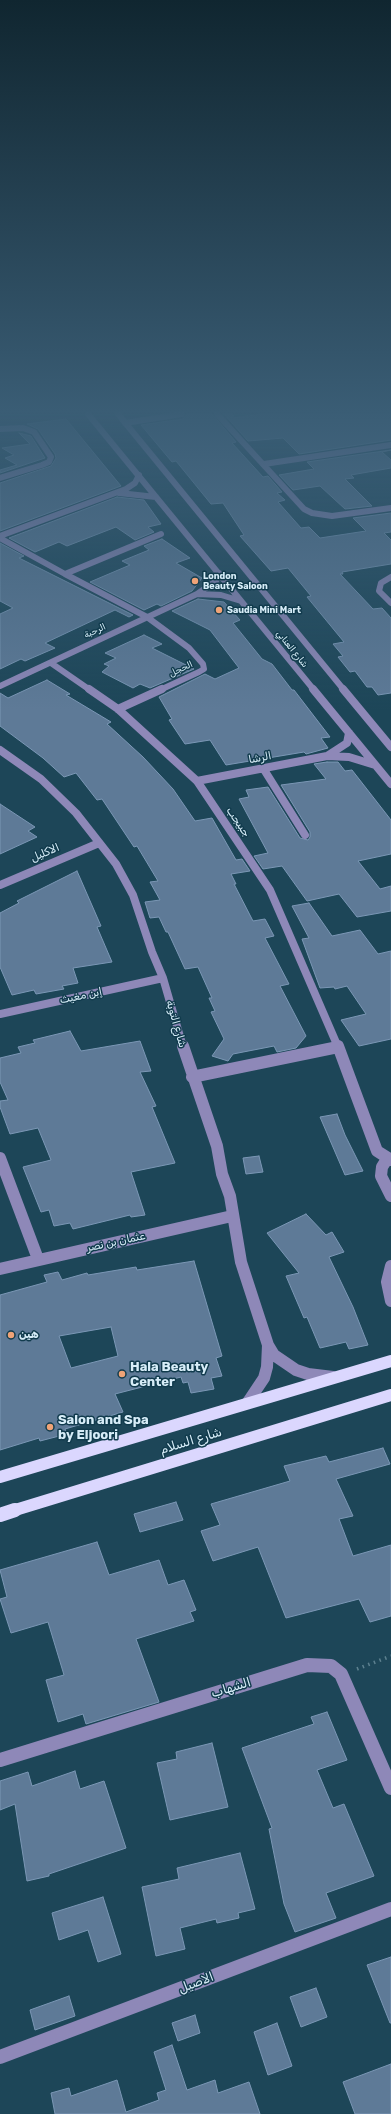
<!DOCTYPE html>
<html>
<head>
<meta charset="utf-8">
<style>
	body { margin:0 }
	canvas { display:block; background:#1d4658 }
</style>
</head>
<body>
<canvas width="391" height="2114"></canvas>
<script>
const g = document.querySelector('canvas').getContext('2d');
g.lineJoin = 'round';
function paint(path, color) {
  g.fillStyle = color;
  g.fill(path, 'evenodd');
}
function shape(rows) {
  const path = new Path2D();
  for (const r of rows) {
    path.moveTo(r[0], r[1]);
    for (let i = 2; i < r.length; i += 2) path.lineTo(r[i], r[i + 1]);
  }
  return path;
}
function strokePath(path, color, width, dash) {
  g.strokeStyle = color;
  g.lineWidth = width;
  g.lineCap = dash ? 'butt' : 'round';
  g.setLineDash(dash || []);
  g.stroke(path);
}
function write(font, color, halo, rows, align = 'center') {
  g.font = font + ' Rubik,"Noto Naskh Arabic",sans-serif';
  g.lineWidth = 3;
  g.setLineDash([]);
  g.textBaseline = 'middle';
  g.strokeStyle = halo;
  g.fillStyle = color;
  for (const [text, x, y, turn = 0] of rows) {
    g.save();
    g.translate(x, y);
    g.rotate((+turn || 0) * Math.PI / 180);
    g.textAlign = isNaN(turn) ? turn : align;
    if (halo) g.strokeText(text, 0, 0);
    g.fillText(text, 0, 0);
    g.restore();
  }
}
const building = shape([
	[187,414,212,414,236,442,232,443,263,477,268,476,282,492,277,493,285,500,278,502,301,528,309,527,320,538,366,531,353,518,391,513,391,532,384,533,391,540,391,564,342,572,343,574,340,574,373,609,382,608,391,618,391,693,378,695,372,687,367,687,355,671,350,672,338,657,343,656,333,644,344,642,307,597,311,596,288,568,271,571,240,536,244,535,223,503,211,504,176,461,172,462,141,425,183,419,187,414],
	[224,414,233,414,233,418,262,414,391,414,391,440,299,454,283,438,248,441,224,414],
	[66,419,121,486,0,531,0,483,51,466,56,458,55,454,38,429,27,424,66,419],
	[19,433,31,436,45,458,0,473,0,470,17,465,5,458,14,455,2,448,30,444,19,433],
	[391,450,382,452,391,460,391,468,351,475,354,478,345,479,372,506,345,509,320,486,293,490,279,475,314,469,307,462,391,450],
	[117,497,144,500,161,524,148,527,154,532,135,540,116,527,67,546,59,542,35,552,9,538,117,497],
	[162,539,190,558,176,563,202,578,192,591,161,606,157,604,144,610,90,582,130,565,122,561,149,550,144,546,162,539],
	[0,543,24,556,19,558,133,615,129,617,115,610,45,643,55,648,25,661,21,659,0,669,0,614,13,608,0,601,0,543],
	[198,599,224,602,240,620,233,623,262,659,272,664,292,690,294,690,330,737,321,738,328,748,306,754,304,752,226,765,210,740,185,744,169,720,172,719,159,697,205,674,215,679,239,668,210,630,172,611,198,599],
	[144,635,162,644,152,648,194,669,150,688,140,684,133,688,102,672,109,666,104,664,116,658,105,653,144,635],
	[47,680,70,694,66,695,111,722,107,724,143,757,173,789,195,821,212,818,236,860,242,859,250,871,231,874,236,884,234,884,253,921,265,919,274,936,265,938,289,984,280,986,306,1036,296,1048,277,1052,274,1046,233,1054,228,1061,212,1056,224,1039,211,1012,215,1011,209,998,212,998,198,967,185,969,168,932,166,932,159,917,150,918,145,902,160,900,150,882,158,881,137,846,134,847,102,799,97,800,76,773,64,777,43,758,0,726,0,693,8,698,47,680],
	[327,762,338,762,345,771,352,770,391,820,391,854,358,861,380,889,391,886,391,911,357,917,339,894,307,901,282,866,263,869,254,856,268,853,239,799,249,797,246,790,268,787,300,838,308,840,310,837,310,832,281,785,326,779,314,764,327,762],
	[0,804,35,827,28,831,37,837,0,854,0,804],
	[77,871,101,926,97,927,112,962,73,968,78,983,62,986,64,989,36,994,34,990,12,995,0,967,0,913,19,903,17,901,77,871],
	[309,903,332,936,360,930,378,954,391,951,391,1039,359,1046,341,1020,366,1014,347,986,335,989,334,987,320,988,302,939,309,938,292,906,309,903],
	[70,1031,81,1051,140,1041,151,1071,140,1072,156,1106,152,1107,175,1163,131,1172,145,1215,131,1217,130,1215,73,1229,70,1223,54,1226,49,1210,41,1212,23,1167,51,1160,38,1128,10,1134,0,1107,0,1101,8,1100,0,1082,0,1058,21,1053,18,1047,35,1043,33,1040,70,1031],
	[337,1114,345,1135,363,1171,345,1175,320,1117,337,1114],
	[259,1156,263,1172,246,1174,243,1158,259,1156],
	[306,1214,326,1235,332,1232,344,1252,329,1257,353,1307,368,1345,349,1349,346,1342,320,1348,307,1317,304,1318,286,1276,299,1273,267,1233,306,1214],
	[194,1261,222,1356,216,1358,222,1376,211,1378,214,1389,191,1393,188,1382,183,1383,181,1377,115,1394,123,1412,65,1429,67,1434,40,1441,39,1438,0,1450,0,1295,47,1282,44,1275,58,1272,62,1280,87,1273,88,1275,136,1267,137,1270,194,1261],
	[111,1327,118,1356,71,1368,59,1336,111,1327],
	[383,1448,390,1464,336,1479,353,1516,339,1519,353,1556,391,1545,391,1616,370,1622,359,1599,286,1618,258,1547,213,1561,201,1531,220,1525,211,1504,290,1481,284,1466,326,1456,329,1462,383,1448],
	[176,1502,183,1520,140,1532,134,1514,176,1502],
	[97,1542,109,1575,159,1560,168,1585,184,1580,196,1610,190,1612,194,1621,136,1639,159,1702,86,1724,83,1714,58,1722,46,1680,64,1675,48,1622,11,1633,0,1599,7,1597,0,1570,97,1542],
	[327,1712,347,1760,317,1770,333,1808,344,1804,374,1876,326,1893,336,1918,295,1932,284,1904,269,1829,272,1828,242,1748,314,1724,311,1717,327,1712],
	[212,1743,228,1807,170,1820,157,1763,177,1759,176,1752,212,1743],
	[75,1771,80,1789,104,1781,126,1848,49,1874,49,1876,27,1881,15,1804,0,1810,0,1781,28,1772,32,1786,75,1771],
	[240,1853,255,1909,238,1913,239,1918,217,1923,216,1919,180,1928,185,1949,156,1956,142,1887,179,1879,177,1868,240,1853],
	[103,1897,121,1954,98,1962,88,1930,59,1940,52,1913,103,1897],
	[391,1957,391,2023,390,2023,367,1965,391,1957],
	[316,1988,327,2017,301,2027,290,1997,316,1988],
	[69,1996,75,2016,35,2030,30,2010,69,1996],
	[195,2015,200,2033,178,2041,172,2023,195,2015],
	[277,2023,292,2066,268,2075,254,2032,277,2023],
	[172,2045,187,2090,215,2080,218,2093,249,2082,260,2114,55,2114,51,2093,69,2088,71,2096,117,2080,126,2112,159,2100,157,2093,166,2090,154,2052,172,2045],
	[391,2064,391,2114,355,2114,343,2082,391,2064]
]);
paint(building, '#5e7a97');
strokePath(building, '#7b97b5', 1);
strokePath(shape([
	[357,1669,391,1656]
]), '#5d808f', 3.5, [1.5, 4.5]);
strokePath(shape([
	[88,414,314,690],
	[118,414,344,690],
	[217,414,304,509,312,513,332,516,391,508],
	[125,423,182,414],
	[0,429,23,428,34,432,51,457,49,462,42,465,0,478],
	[264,464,391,445],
	[119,493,156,497],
	[0,536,126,489,135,483,139,475],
	[0,538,65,574,161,534],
	[65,574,147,617,189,648,203,664,204,669,199,672,160,690],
	[391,577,381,583,379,591,391,603],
	[197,594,221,595,241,601],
	[51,663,90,690],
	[0,686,197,594,216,581,219,573]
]), '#8e88b8', 6);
strokePath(shape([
	[89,689,118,709,197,781,270,890,338,1047],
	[313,689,391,784],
	[343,689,391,747],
	[118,709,162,689],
	[0,750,41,779,76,813,116,864,133,895,152,952,163,978,183,1047],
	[327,756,347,743,349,733],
	[263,768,305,835],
	[197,781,327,756,349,757,375,765],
	[0,885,99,843],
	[0,1014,163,978]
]), '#8e88b8', 8);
strokePath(shape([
	[183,1046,217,1146,222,1174,230,1196,241,1262,268,1345,267,1367,264,1378,248,1402],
	[338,1046,377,1151,391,1160],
	[192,1077,338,1047],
	[0,1158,38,1259],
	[387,1159,382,1167,381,1176,391,1196],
	[391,1266,387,1282,391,1301],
	[0,1269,232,1216],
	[268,1345,274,1355,296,1370,308,1374,333,1377]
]), '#8e88b8', 12);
strokePath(shape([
	[0,1760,307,1665,331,1666,341,1674,391,1788],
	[0,2057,391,1909]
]), '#8e88b8', 14);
strokePath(shape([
	[0,1477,391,1361],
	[12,1511,391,1395]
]), '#dbd7fe', 12);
strokePath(shape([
	[0,1515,15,1510]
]), '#dbd7fe', 14);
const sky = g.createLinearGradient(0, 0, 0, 710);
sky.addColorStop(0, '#102630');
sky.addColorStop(0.58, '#3a5d75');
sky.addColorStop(1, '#3a5d7500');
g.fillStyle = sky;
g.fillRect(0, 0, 391, 710);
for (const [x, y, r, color] of [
	[195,581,4,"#efa377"],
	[219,610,4,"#efa377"],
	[11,1335,4,"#efa377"],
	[122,1374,4,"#efa377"],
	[50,1427,4,"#efa377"]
]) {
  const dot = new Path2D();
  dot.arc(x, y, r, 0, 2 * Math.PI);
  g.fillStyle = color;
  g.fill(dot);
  strokePath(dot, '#113b4d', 1.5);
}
write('bold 9px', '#d7edf8', '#113b4d', [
	["London",203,576],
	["Beauty Saloon",203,586],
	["Saudia Mini Mart",227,610]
], 'left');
write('9px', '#d7edf8', '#113b4d', [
	["الرحبة",95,631,-25],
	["شارع العنابي",292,649,51],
	["الحجل",181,669,-25]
]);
write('11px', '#d7edf8', '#113b4d', [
	["الرشا",260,758,-11],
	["جبيجب",238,822,56],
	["الاكليل",45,853,-23],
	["إبن مغيث",81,996,-12],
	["شارع التوبة",176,1024,74],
	["عثمان بن نصر",116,1242,-12]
]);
write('bold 11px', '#d7edf8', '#113b4d', [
	["هين",19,1335]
], 'left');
write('bold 13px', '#d7edf8', '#113b4d', [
	["Hala Beauty",130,1367],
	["Center",130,1382],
	["Salon and Spa",58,1420],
	["by Eljoori",58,1435]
], 'left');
write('13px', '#d7edf8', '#113b4d', [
	["شارع السلام",191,1441,-17],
	["الشهاب",231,1688,-17],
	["الاصيل",196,1983,-21]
]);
</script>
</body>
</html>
